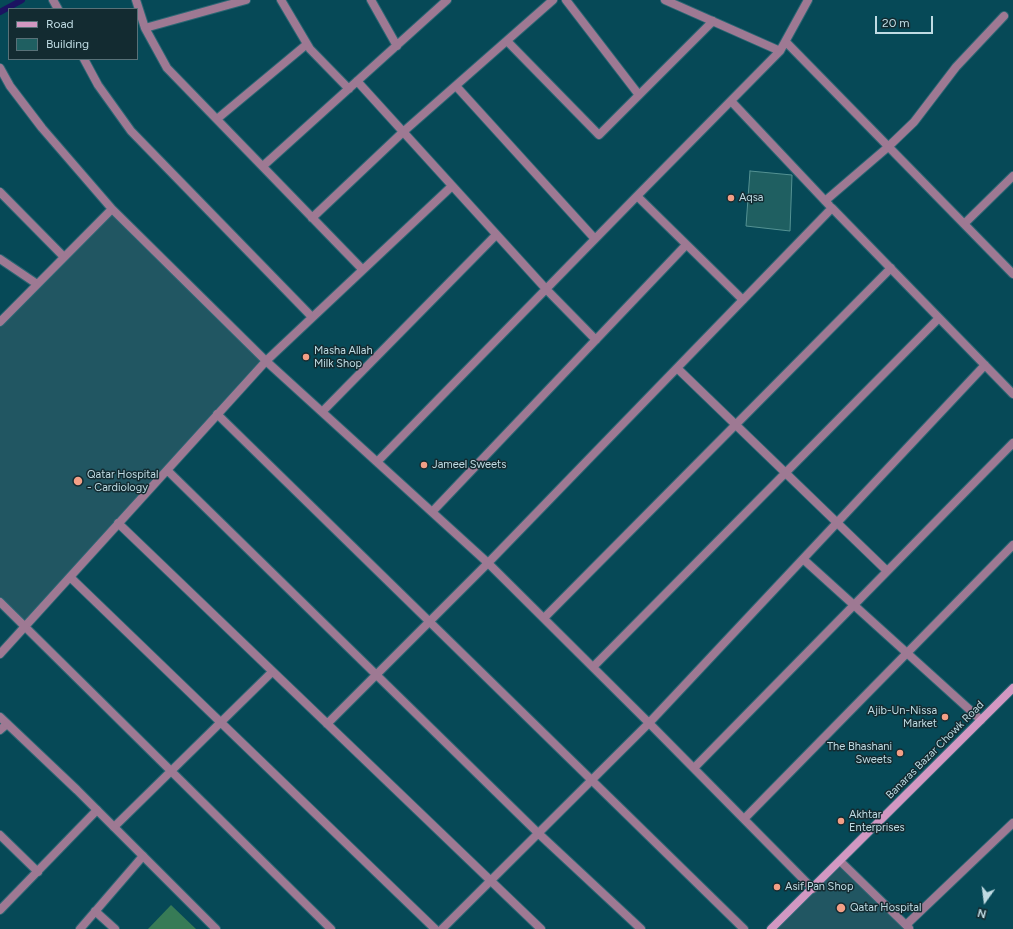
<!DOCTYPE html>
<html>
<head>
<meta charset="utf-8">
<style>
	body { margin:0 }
	#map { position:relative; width:1013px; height:929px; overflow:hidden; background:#064957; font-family:Figtree,sans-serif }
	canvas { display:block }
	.legend { position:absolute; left:8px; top:8px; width:130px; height:52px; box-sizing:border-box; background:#132b31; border:1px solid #587178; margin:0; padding:5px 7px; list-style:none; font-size:12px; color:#bfdbe3 }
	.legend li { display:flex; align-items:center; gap:8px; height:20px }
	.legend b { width:20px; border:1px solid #587178 }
	.north { position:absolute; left:965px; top:881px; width:40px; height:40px; -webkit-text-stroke:3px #132b31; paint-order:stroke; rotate:194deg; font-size:11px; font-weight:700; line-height:16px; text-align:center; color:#bfdbe3 }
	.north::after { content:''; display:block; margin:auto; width:14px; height:18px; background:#bfdbe3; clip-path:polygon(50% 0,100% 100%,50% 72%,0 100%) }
	.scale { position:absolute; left:875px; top:16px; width:58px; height:18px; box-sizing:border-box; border:2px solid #bfdbe3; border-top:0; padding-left:5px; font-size:12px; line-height:14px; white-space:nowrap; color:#bfdbe3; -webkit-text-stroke:3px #132b31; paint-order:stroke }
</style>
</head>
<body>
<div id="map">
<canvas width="1013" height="929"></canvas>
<ul class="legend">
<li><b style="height:5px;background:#d298c2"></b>Road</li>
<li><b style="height:11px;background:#1f5f61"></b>Building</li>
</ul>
<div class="north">N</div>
<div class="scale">20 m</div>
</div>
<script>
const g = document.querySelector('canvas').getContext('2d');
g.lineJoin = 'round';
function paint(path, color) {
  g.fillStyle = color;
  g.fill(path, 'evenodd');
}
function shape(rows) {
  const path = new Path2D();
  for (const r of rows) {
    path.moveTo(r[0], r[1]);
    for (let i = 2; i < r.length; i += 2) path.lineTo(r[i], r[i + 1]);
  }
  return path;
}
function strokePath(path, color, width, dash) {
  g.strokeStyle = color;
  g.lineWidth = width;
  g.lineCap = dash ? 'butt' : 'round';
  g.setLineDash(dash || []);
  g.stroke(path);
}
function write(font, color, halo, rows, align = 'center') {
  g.font = font + ' Figtree,sans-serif';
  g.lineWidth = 3;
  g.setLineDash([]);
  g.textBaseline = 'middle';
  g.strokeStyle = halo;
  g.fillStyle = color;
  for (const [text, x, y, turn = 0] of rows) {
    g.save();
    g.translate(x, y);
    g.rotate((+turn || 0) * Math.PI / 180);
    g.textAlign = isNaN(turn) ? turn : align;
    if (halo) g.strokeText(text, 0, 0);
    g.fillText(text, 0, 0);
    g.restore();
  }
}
paint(shape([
	[112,209,266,361,25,626,0,602,0,323],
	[840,861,912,929,770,929]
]), '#215662');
paint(shape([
	[171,905,196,929,148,929]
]), '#377b56');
strokePath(shape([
	[0,12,22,0]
]), '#1b1361', 6);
const building = shape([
	[750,171,792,175,790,231,746,226,750,171]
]);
paint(building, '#1f5f61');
strokePath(building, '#549293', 1);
const minor = shape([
	[53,0,58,9],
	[136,0,145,28,167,68,363,270],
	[281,0,310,49,349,89],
	[371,0,397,46],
	[566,0,639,95],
	[665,0,780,51],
	[145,28,246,0],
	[507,41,599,135,713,21],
	[786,42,1013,274],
	[84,59,98,85,131,131,312,317],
	[0,68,10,86,42,128,112,209,266,361,488,563,649,723,813,889],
	[357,81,546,289,596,340],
	[456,86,595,239],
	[731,101,829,205],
	[217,119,307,44],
	[263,166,447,0],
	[0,192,64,257],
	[637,196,780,51,808,0],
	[825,201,888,147,914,122,956,67,1004,16],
	[312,218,403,132,553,0],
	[964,224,1013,176],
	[0,259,37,284],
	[0,322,112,209],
	[677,368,887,571],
	[322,412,496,235],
	[217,414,744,929],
	[377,462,637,196,743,300],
	[167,470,538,833,641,929],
	[432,512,686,245],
	[118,523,541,929],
	[803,559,981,720],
	[70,577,435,929],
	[0,602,331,929],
	[544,618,891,268],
	[0,654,266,361,452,186],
	[593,667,939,318],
	[327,724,488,563,832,208,1013,394],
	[0,730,7,724],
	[694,768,1013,443],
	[744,819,1013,545],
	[114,827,272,672],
	[0,835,38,872],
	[840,861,909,928],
	[0,910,97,810],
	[95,911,115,929],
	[906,925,1013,823],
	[80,929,143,856],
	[442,929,649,723,985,365]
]);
const tertiary = shape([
	[0,717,77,790,216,929]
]);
const secondary = shape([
	[771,929,1013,688]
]);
strokePath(minor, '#2b6673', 10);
strokePath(tertiary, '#2b6673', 10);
strokePath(secondary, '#2b6673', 10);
strokePath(minor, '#9e7993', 8);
strokePath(tertiary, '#9e7993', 8);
strokePath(secondary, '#d298c2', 8);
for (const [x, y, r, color] of [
	[731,198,4,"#f39f86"],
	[306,357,4,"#f39f86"],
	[424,465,4,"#f39f86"],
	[78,481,5,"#f39f86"],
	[945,717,4,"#f39f86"],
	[900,753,4,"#f39f86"],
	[841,821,4,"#f39f86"],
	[777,887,4,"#f39f86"],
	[841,908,5,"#f39f86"]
]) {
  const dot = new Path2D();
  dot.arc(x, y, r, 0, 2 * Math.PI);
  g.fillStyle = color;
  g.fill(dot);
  strokePath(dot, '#132b31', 1.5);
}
write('11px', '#bfdbe3', '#132b31', [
	["Aqsa",739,198],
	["Masha Allah",314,351],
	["Milk Shop",314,364],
	["Jameel Sweets",432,465],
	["Qatar Hospital",87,475],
	["- Cardiology",87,488],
	["Ajib-Un-Nissa",937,711,"right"],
	["Market",937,724,"right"],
	["The Bhashani",892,747,"right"],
	["Sweets",892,760,"right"],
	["Akhtar",849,815],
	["Enterprises",849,828],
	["Asif Pan Shop",785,887],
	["Qatar Hospital",850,908]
], 'left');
write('11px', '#bfdbe3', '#132b31', [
	["Banaras Bazar Chowk Road",935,750,-45]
]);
</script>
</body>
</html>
